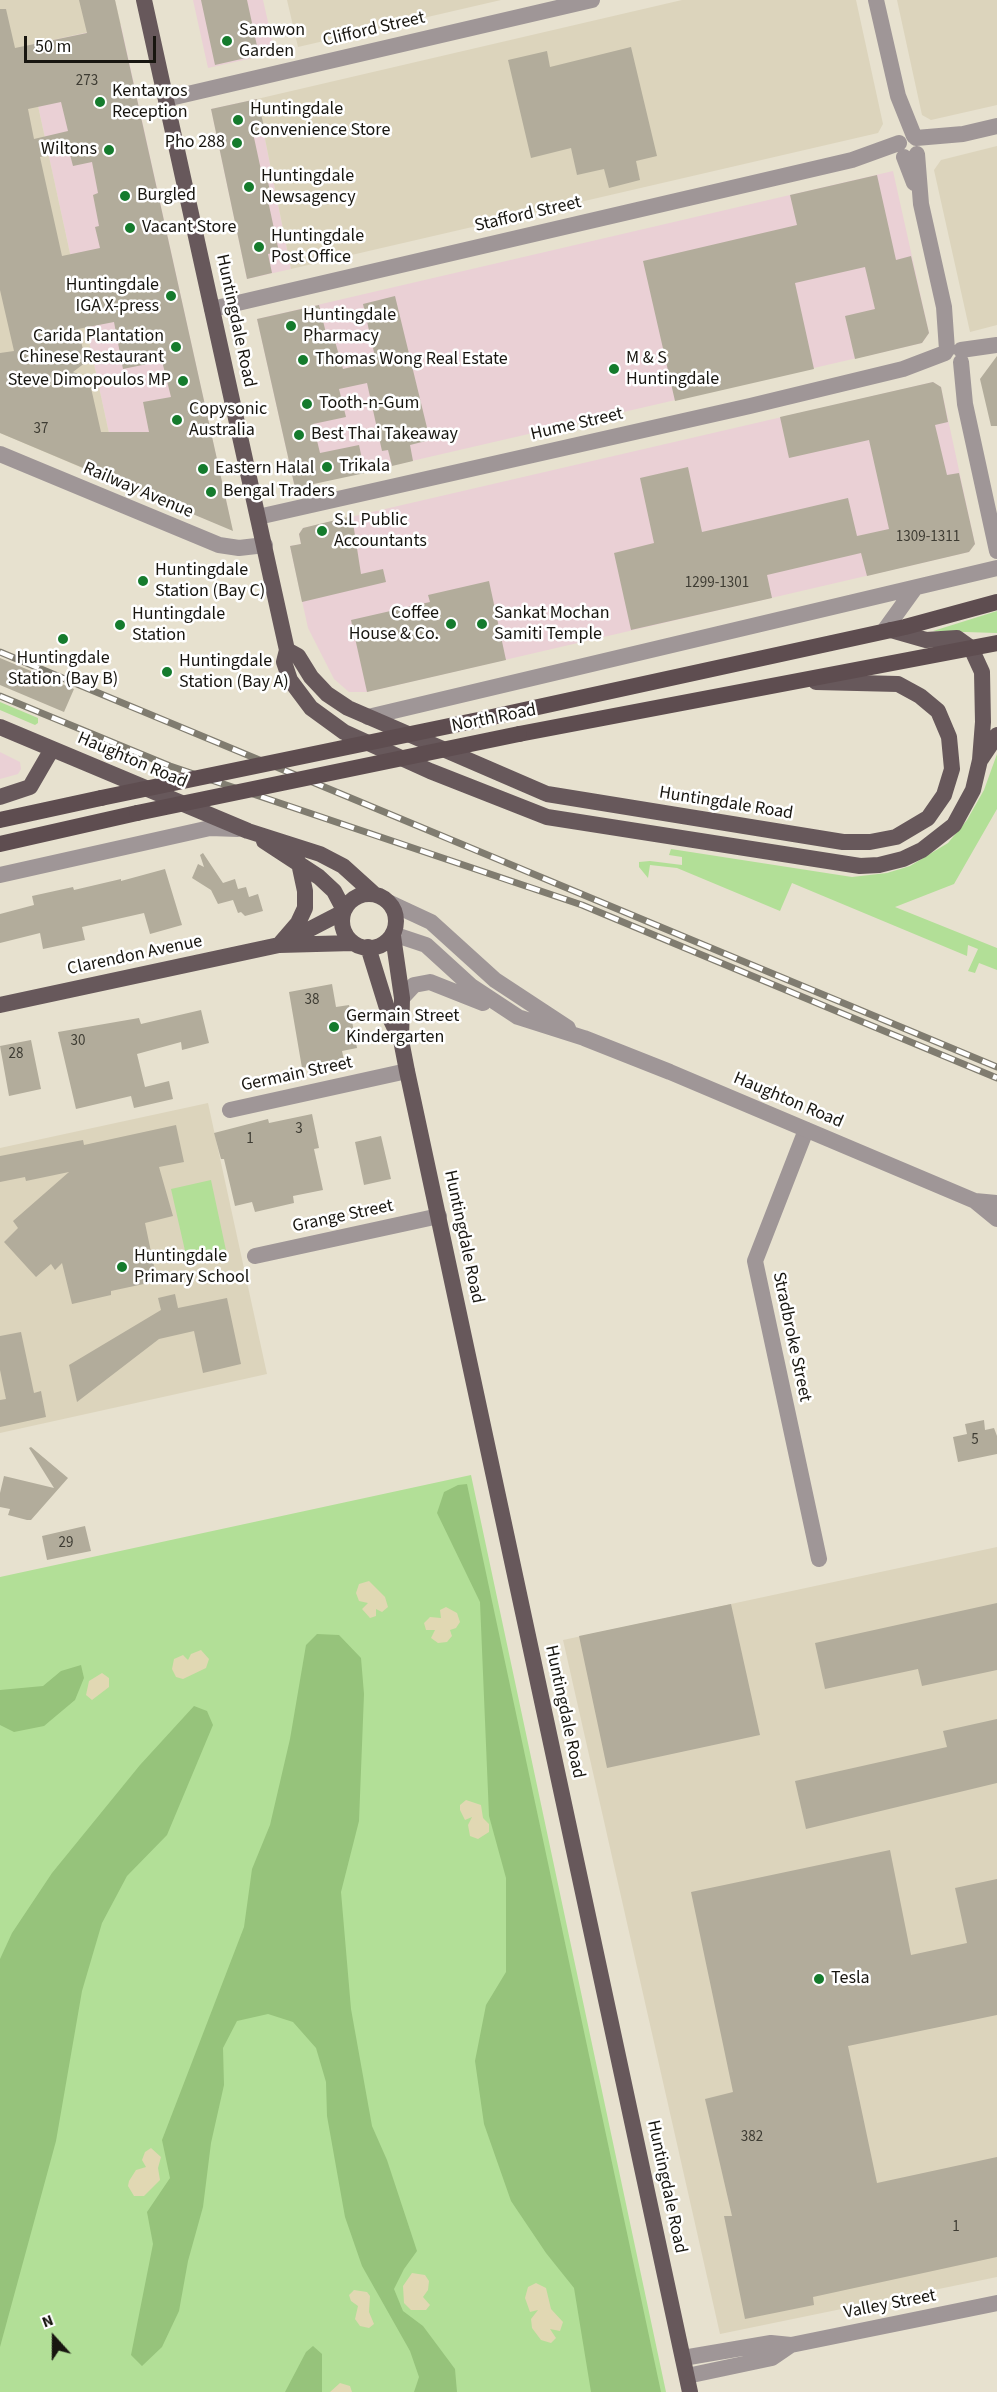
<!DOCTYPE html>
<html>
<head>
<meta charset="utf-8">
<style>
	body { margin:0 }
	#map { position:relative; width:997px; height:2392px; overflow:hidden; background:#e7e1cf; font-family:"Source Sans 3",sans-serif }
	canvas { display:block }
	.north { position:absolute; left:24px; top:2308px; width:60px; height:60px; -webkit-text-stroke:4px #fff; paint-order:stroke; rotate:339deg; font-size:16px; font-weight:700; line-height:24px; text-align:center; color:#181610 }
	.north::after { content:''; display:block; margin:auto; width:21px; height:27px; background:#181610; clip-path:polygon(50% 0,100% 100%,50% 72%,0 100%) }
	.scale { position:absolute; left:24px; top:36px; width:132px; height:27px; box-sizing:border-box; border:3px solid #181610; border-top:0; padding-left:8px; font-size:18px; line-height:21px; white-space:nowrap; color:#181610; -webkit-text-stroke:4px #fff; paint-order:stroke }
</style>
</head>
<body>
<div id="map">
<canvas width="997" height="2392"></canvas>
<div class="north">N</div>
<div class="scale">50 m</div>
</div>
<script>
const g = document.querySelector('canvas').getContext('2d');
g.lineJoin = 'round';
function paint(path, color) {
  g.fillStyle = color;
  g.fill(path, 'evenodd');
}
function shape(rows) {
  const path = new Path2D();
  for (const r of rows) {
    if (r.length === 3) {
      path.moveTo(r[0] + r[2], r[1]);
      path.arc(r[0], r[1], r[2], 0, 2 * Math.PI);
      continue;
    }
    path.moveTo(r[0], r[1]);
    for (let i = 2; i < r.length; i += 2) path.lineTo(r[i], r[i + 1]);
  }
  return path;
}
function strokePath(path, color, width, dash) {
  g.strokeStyle = color;
  g.lineWidth = width;
  g.lineCap = dash ? 'butt' : 'round';
  g.setLineDash(dash || []);
  g.stroke(path);
}
function write(font, color, halo, rows, align = 'center') {
  g.font = font + ' "Source Sans 3",sans-serif';
  g.lineWidth = 5;
  g.setLineDash([]);
  g.textBaseline = 'middle';
  g.strokeStyle = halo;
  g.fillStyle = color;
  for (const [text, x, y, turn = 0] of rows) {
    g.save();
    g.translate(x, y);
    g.rotate((+turn || 0) * Math.PI / 180);
    g.textAlign = isNaN(turn) ? turn : align;
    if (halo) g.strokeText(text, 0, 0);
    g.fillText(text, 0, 0);
    g.restore();
  }
}
paint(shape([
	[193,0,263,0,275,53,208,68],
	[121,25,231,523,225,527,120,484,25,46],
	[257,99,291,269,247,279,211,109],
	[893,171,929,333,922,343,295,488,257,319],
	[933,382,941,387,975,544,969,552,367,692,349,692,334,679,308,628,290,546,301,544,299,534,303,528],
	[0,752,20,762,21,769,18,774,0,779]
]), '#ead0d5');
paint(shape([
	[0,0,115,0,121,25,25,46,120,484,0,433],
	[287,0,501,0,298,47],
	[682,0,856,0,883,124,878,133,291,269,257,99],
	[897,0,997,0,997,105,931,120,922,115],
	[997,146,997,325,970,332,934,170,941,160],
	[208,1103,267,1374,0,1433,0,1148],
	[997,1547,997,2277,720,2334,563,1640]
]), '#dcd4bc');
paint(shape([
	[997,611,997,633,933,631],
	[0,702,38,718,38,723,35,725,0,710],
	[997,754,997,809,954,884,895,907,997,948,997,970,979,963,975,973,968,971,978,949,968,945,967,956,792,883,780,911,677,868,650,865,648,878,639,867,639,862,650,861,682,865,682,857,669,855,671,849,852,877,887,873,910,866,948,843,967,820,984,790],
	[211,1180,227,1255,188,1264,171,1189],
	[471,1475,666,2392,0,2392,0,1577]
]), '#b2df97');
paint(shape([
	[467,1484,661,2392,591,2392,574,2288,546,2253,511,2201,484,2124,475,2061,486,2005,506,1972,506,1878,489,1816,480,1602,437,1513,444,1492,458,1485],
	[317,1634,339,1635,361,1658,364,1694,359,1821,341,1892,351,2009,372,2126,387,2160,417,2251,404,2269,394,2289,403,2311,423,2326,455,2369,457,2392,414,2392,419,2377,410,2351,362,2266,345,2217,327,2116,326,2082,316,2048,293,2022,268,2014,237,2021,223,2048,224,2085,211,2143,203,2207,188,2261,179,2311,162,2347,142,2366,131,2355,153,2244,147,2212,170,2178,162,2140,244,1927,252,1869,270,1825,290,1739,306,1645],
	[81,1665,84,1678,75,1700,44,1726,14,1732,0,1725,0,1690,43,1686,61,1671],
	[194,1706,207,1711,213,1725,167,1835,127,1876,102,1923,82,1991,56,2141,0,2347,0,1959,12,1933,52,1873,140,1765],
	[313,2346,322,2354,322,2392,285,2392,306,2352]
]), '#96c37b');
paint(shape([
	[369,1581,385,1597,388,1607,382,1612,376,1609,376,1616,370,1618,362,1609,368,1603,359,1601,356,1593,359,1584],
	[446,1607,457,1613,460,1622,456,1628,450,1630,452,1636,447,1642,438,1643,431,1638,435,1630,426,1630,424,1623,430,1617,441,1618,440,1610],
	[201,1650,209,1659,206,1668,183,1679,176,1677,172,1669,174,1659,183,1655,188,1660,191,1654],
	[102,1673,109,1678,109,1687,92,1700,86,1695,89,1681],
	[466,1800,481,1805,483,1818,489,1824,489,1832,478,1839,470,1836,468,1825,472,1817,465,1820,460,1810,460,1805],
	[151,2148,161,2157,158,2168,160,2180,144,2196,134,2196,128,2186,129,2181,136,2170,146,2167,142,2160,145,2152],
	[412,2273,425,2275,429,2281,428,2290,423,2297,430,2305,426,2310,411,2310,404,2303,403,2286],
	[536,2283,546,2288,551,2309,563,2322,560,2331,550,2329,556,2338,551,2343,541,2340,532,2328,531,2319,538,2310,530,2312,525,2298,528,2287],
	[354,2290,367,2292,370,2296,369,2312,374,2324,369,2328,360,2326,355,2319,358,2306,351,2301,349,2295],
	[340,2383,350,2386,352,2392,330,2392]
]), '#e1d8b3');
paint(shape([
	[79,0,115,0,233,531,0,433,0,353,14,351,0,290,0,9,6,9,15,48,87,33],
	[61,102,68,131,34,139,28,109],
	[69,151,73,166,92,162,98,193,93,195,99,226,95,227,100,248,62,256,40,157],
	[114,322,123,369,162,361,171,397,143,402,149,432,101,432,89,379,73,372,86,362,78,329],
	[201,0,247,0,259,55,215,65],
	[631,47,657,156,636,161,640,180,609,188,604,169,577,175,571,148,531,158,508,60,547,51,550,67],
	[257,99,265,130,253,133,261,170,265,169,271,195,267,196,279,252,268,254,272,273,247,279,211,109],
	[877,175,896,260,911,256,929,333,922,343,855,359,845,316,875,309,865,267,795,283,814,369,675,401,643,261,797,225,790,195],
	[395,296,430,440,410,445,413,461,392,466,388,450,382,451,367,383,339,389,346,417,313,424,320,453,359,445,365,473,295,488,257,319,319,305,326,333,332,331,343,369,376,361,363,304],
	[997,356,997,426,991,426,980,379],
	[933,382,941,387,948,422,935,425,947,475,959,473,975,544,969,552,867,576,861,553,767,575,772,598,631,630,614,553,654,543,640,478,688,467,702,532,848,498,857,536,889,529,869,440,789,458,780,417],
	[352,516,361,574,383,569,386,582,302,602,290,546,301,544,299,534,303,528],
	[489,581,506,660,367,692,351,620,430,602,428,595],
	[0,658,74,689,64,712,0,685],
	[203,853,223,883,235,879,238,889,246,887,249,897,258,894,263,911,245,916,241,912,238,913,233,900,218,904,211,890,192,878,198,864,204,867,200,855],
	[165,869,182,925,150,934,144,913,82,927,85,940,43,949,40,933,0,943,0,914,34,905,32,896,73,887,74,890,121,879,121,881],
	[332,984,336,1007,349,1005,357,1048,342,1051,344,1060,302,1068,289,992],
	[201,1010,209,1043,182,1050,181,1042,137,1054,145,1087,169,1081,173,1099,134,1108,131,1096,76,1109,58,1032,139,1018,141,1024],
	[31,1040,41,1089,9,1096,0,1046],
	[312,1114,319,1148,314,1149,323,1190,293,1196,294,1203,255,1212,252,1202,235,1206,224,1159,221,1159,214,1133,268,1119,269,1123],
	[176,1125,184,1162,159,1167,173,1216,145,1223,155,1271,151,1272,153,1282,111,1291,111,1295,72,1304,62,1263,55,1270,51,1264,36,1277,4,1242,18,1228,13,1221,69,1172,26,1181,25,1177,0,1182,0,1156,83,1140,84,1145],
	[381,1136,391,1179,364,1185,355,1142],
	[175,1294,178,1308,227,1298,241,1364,203,1373,194,1331,159,1339,77,1402,69,1365,161,1310,158,1298],
	[21,1332,34,1393,41,1391,46,1417,0,1427,0,1400,6,1399,0,1370,0,1336],
	[984,1420,985,1430,994,1428,997,1436,997,1454,958,1462,953,1437,967,1434,965,1424],
	[31,1447,68,1478,31,1520,27,1520,8,1515,10,1509,0,1507,0,1493,4,1476,54,1488,29,1448],
	[85,1526,91,1551,47,1560,42,1536],
	[997,1603,997,1670,922,1686,918,1669,825,1689,815,1643],
	[731,1604,760,1735,607,1768,579,1636],
	[997,1719,997,1783,806,1829,795,1781,947,1747,943,1731],
	[890,1850,911,1955,967,1943,955,1888,997,1879,997,2015,848,2046,877,2183,997,2157,997,2257,813,2297,814,2305,745,2319,724,2216,732,2216,705,2099,733,2092,691,1892]
]), '#b2ac9b');
strokePath(shape([
	[876,0,898,96,914,136],
	[166,99,592,0],
	[916,138,963,134,997,126],
	[917,154,921,204,944,307,947,350],
	[904,157,914,183],
	[212,309,852,160,899,143],
	[961,350,997,345],
	[961,362,965,404,997,551],
	[0,454,219,545,239,548,265,545],
	[258,517,750,406,903,369,945,353],
	[884,631,915,588],
	[368,717,997,568],
	[0,875,210,828,238,829],
	[230,1110,407,1071],
	[806,1130,755,1261,819,1559],
	[255,1256,439,1216]
]), '#9f9697', 16);
strokePath(shape([
	[388,902,431,922,495,980,568,1028],
	[393,934,426,945,471,986,518,1017,584,1038,670,1072,975,1201,997,1203],
	[402,998,414,985,430,982,483,1003],
	[975,1201,997,1219],
	[683,2358,771,2343,791,2345,997,2303],
	[687,2376,772,2358,791,2345]
]), '#9f9697', 16);
strokePath(shape([
	[144,0,281,623,287,650,284,662,290,680,311,708,344,732,430,771,547,817,860,866,879,865,903,859,922,850,954,825,973,790,980,760,983,722,982,672,971,648,957,638,926,640,891,630],
	[287,650,298,656,311,677,327,694,348,708,547,794,843,842,870,842,896,837,928,818,944,795,952,769,949,737,938,711,920,696,898,684,816,682],
	[0,727,248,831,320,854,343,866,374,894],
	[981,759,997,735],
	[0,797,30,787,52,749],
	[264,841,319,877,334,891,344,910],
	[369,921,27],
	[393,936,402,998,401,1040,407,1071,690,2392],
	[285,942,343,912],
	[279,945,298,923,305,908,305,891,299,863],
	[368,947,390,1018,400,1039],
	[0,1005,279,945,353,943]
]), '#67585b', 16);
strokePath(shape([
	[483,719,905,627,997,602],
	[519,734,997,643],
	[0,820,101,798],
	[0,844,137,813]
]), '#5e4d50', 16);
const rail = shape([
	[0,652,997,1067],
	[0,696,170,766,582,905,997,1078]
]);
strokePath(rail, '#807c70', 7);
strokePath(rail, '#fff', 4.5, [14]);
strokePath(shape([
	[101,798,483,719],
	[137,813,519,734]
]), '#5e4d50', 16);
for (const [x, y, r, color] of [
	[227,41,6,"#157b2d"],
	[100,102,6,"#157b2d"],
	[238,120,6,"#157b2d"],
	[237,143,6,"#157b2d"],
	[109,150,6,"#157b2d"],
	[249,187,6,"#157b2d"],
	[125,196,6,"#157b2d"],
	[130,228,6,"#157b2d"],
	[259,247,6,"#157b2d"],
	[171,296,6,"#157b2d"],
	[291,326,6,"#157b2d"],
	[176,347,6,"#157b2d"],
	[303,360,6,"#157b2d"],
	[614,369,6,"#157b2d"],
	[183,381,6,"#157b2d"],
	[307,404,6,"#157b2d"],
	[177,420,6,"#157b2d"],
	[299,435,6,"#157b2d"],
	[327,467,6,"#157b2d"],
	[203,469,6,"#157b2d"],
	[211,492,6,"#157b2d"],
	[322,531,6,"#157b2d"],
	[143,581,6,"#157b2d"],
	[451,624,6,"#157b2d"],
	[482,624,6,"#157b2d"],
	[120,625,6,"#157b2d"],
	[63,639,6,"#157b2d"],
	[167,672,6,"#157b2d"],
	[334,1027,6,"#157b2d"],
	[122,1267,6,"#157b2d"],
	[819,1979,6,"#157b2d"]
]) {
  const dot = new Path2D();
  dot.arc(x, y, r, 0, 2 * Math.PI);
  g.fillStyle = color;
  g.fill(dot);
  strokePath(dot, '#fff', 2);
}
write('15px', '#3e3c33', null, [
	["273",87,82],
	["37",41,430],
	["1309-1311",928,538],
	["1299-1301",717,584],
	["38",312,1001],
	["30",78,1042],
	["28",16,1055],
	["3",299,1130],
	["1",250,1140],
	["5",975,1441],
	["29",66,1544],
	["382",752,2138],
	["1",956,2228]
]);
write('18px', '#181610', '#fff', [
	["Clifford Street",374,30,-13],
	["Stafford Street",528,215,-13],
	["Huntingdale Road",235,321,78],
	["Hume Street",577,425,-13],
	["Railway Avenue",138,491,23],
	["North Road",494,719,-11],
	["Haughton Road",132,761,23],
	["Huntingdale Road",726,804,9],
	["Clarendon Avenue",135,956,-12],
	["Germain Street",297,1075,-12],
	["Haughton Road",788,1101,23],
	["Grange Street",343,1217,-12],
	["Huntingdale Road",463,1237,78],
	["Stradbroke Street",791,1337,78],
	["Huntingdale Road",564,1712,78],
	["Huntingdale Road",666,2187,78],
	["Valley Street",890,2305,-11]
]);
write('18px', '#181610', '#fff', [
	["Samwon",239,31],
	["Garden",239,52],
	["Kentavros",112,92],
	["Reception",112,113],
	["Huntingdale",250,110],
	["Convenience Store",250,131],
	["Pho 288",225,143,"right"],
	["Wiltons",97,150,"right"],
	["Huntingdale",261,177],
	["Newsagency",261,198],
	["Burgled",137,196],
	["Vacant Store",142,228],
	["Huntingdale",271,237],
	["Post Office",271,258],
	["Huntingdale",159,286,"right"],
	["IGA X-press",159,307,"right"],
	["Huntingdale",303,316],
	["Pharmacy",303,337],
	["Carida Plantation",164,337,"right"],
	["Chinese Restaurant",164,358,"right"],
	["M & S",626,359],
	["Huntingdale",626,380],
	["Thomas Wong Real Estate",315,360],
	["Steve Dimopoulos MP",171,381,"right"],
	["Tooth-n-Gum",319,404],
	["Copysonic",189,410],
	["Australia",189,431],
	["Best Thai Takeaway",311,435],
	["Trikala",339,467],
	["Eastern Halal",215,469],
	["Bengal Traders",223,492],
	["S.L Public",334,521],
	["Accountants",334,542],
	["Huntingdale",155,571],
	["Station (Bay C)",155,592],
	["Coffee",439,614,"right"],
	["House & Co.",439,635,"right"],
	["Sankat Mochan",494,614],
	["Samiti Temple",494,635],
	["Huntingdale",132,615],
	["Station",132,636],
	["Huntingdale",63,659,"center"],
	["Station (Bay B)",63,680,"center"],
	["Huntingdale",179,662],
	["Station (Bay A)",179,683],
	["Germain Street",346,1017],
	["Kindergarten",346,1038],
	["Huntingdale",134,1257],
	["Primary School",134,1278],
	["Tesla",831,1979]
], 'left');
</script>
</body>
</html>
